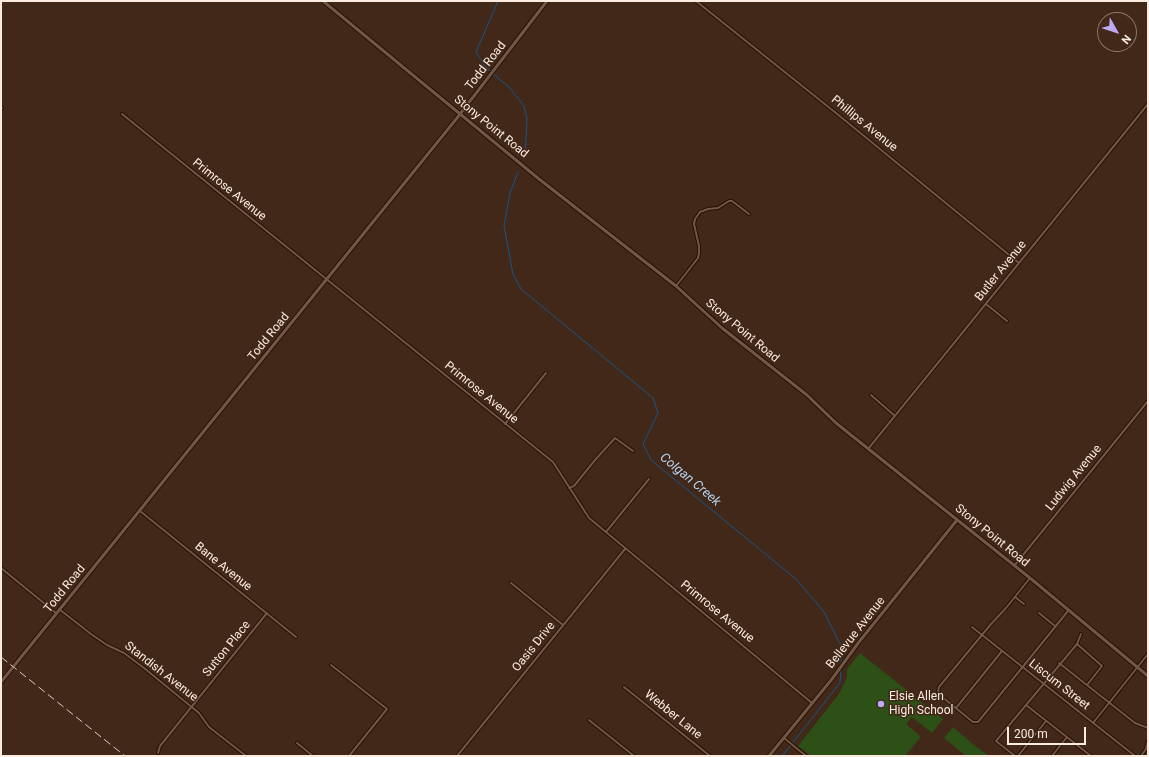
<!DOCTYPE html>
<html>
<head>
<meta charset="utf-8">
<style>
	body { margin:0 }
	#map { position:relative; width:1149px; height:757px; overflow:hidden; background:#412818; font-family:Roboto,sans-serif }
	canvas { display:block }
	.frame { position:absolute; inset:0; border:2px solid #fcebe1; pointer-events:none }
	.north { position:absolute; left:1097px; top:12px; width:40px; height:40px; box-sizing:border-box; background:#412818; border:1px solid #8c7668; border-radius:50%; rotate:129deg; font-size:11px; font-weight:700; line-height:16px; text-align:center; color:#fcebe1 }
	.north::after { content:''; display:block; margin:auto; width:14px; height:18px; background:#bea9f5; clip-path:polygon(50% 0,100% 100%,50% 72%,0 100%) }
	.scale { position:absolute; left:1007px; top:727px; width:79px; height:18px; box-sizing:border-box; border:2px solid #fcebe1; border-top:0; padding-left:5px; font-size:12px; line-height:14px; white-space:nowrap; color:#fcebe1; -webkit-text-stroke:3px #412818; paint-order:stroke }
</style>
</head>
<body>
<div id="map">
<canvas width="1149" height="757"></canvas>
<div class="frame"></div>
<div class="north">N</div>
<div class="scale">200 m</div>
</div>
<script>
const g = document.querySelector('canvas').getContext('2d');
g.lineJoin = 'round';
function paint(path, color) {
  g.fillStyle = color;
  g.fill(path, 'evenodd');
}
function shape(rows) {
  const path = new Path2D();
  for (const r of rows) {
    path.moveTo(r[0], r[1]);
    for (let i = 2; i < r.length; i += 2) path.lineTo(r[i], r[i + 1]);
  }
  return path;
}
function strokePath(path, color, width, dash) {
  g.strokeStyle = color;
  g.lineWidth = width;
  g.lineCap = dash ? 'butt' : 'round';
  g.setLineDash(dash || []);
  g.stroke(path);
}
function write(font, color, halo, rows, align = 'center') {
  g.font = font + ' Roboto,sans-serif';
  g.lineWidth = 3;
  g.setLineDash([]);
  g.textBaseline = 'middle';
  g.strokeStyle = halo;
  g.fillStyle = color;
  for (const [text, x, y, turn = 0] of rows) {
    g.save();
    g.translate(x, y);
    g.rotate((+turn || 0) * Math.PI / 180);
    g.textAlign = isNaN(turn) ? turn : align;
    if (halo) g.strokeText(text, 0, 0);
    g.fillText(text, 0, 0);
    g.restore();
  }
}
paint(shape([
	[860,653,943,719,932,733,912,717,906,724,919,735,920,738,905,756,811,756,798,746,839,694,847,677,847,669],
	[953,727,975,746,989,756,966,756,944,738]
]), '#2c5015');
strokePath(shape([
	[491,72,484,65,476,52,498,1],
	[493,74,509,87,524,106,527,119,525,156],
	[518,172,510,193,504,226,513,274,521,289,653,398,658,413,643,444,651,460,797,580,824,612,842,648,841,664],
	[782,756,840,683,841,669]
]), '#16558e', 1);
const street = shape([
	[696,1,836,113,1019,263],
	[1,107,2,108],
	[122,114,553,462,589,518,812,703],
	[676,286,698,258,699,253,699,246,694,224,695,219,700,212,708,209,718,208,729,201,732,201,749,214],
	[986,304,1007,321],
	[871,395,895,416],
	[505,424,546,373],
	[868,449,1148,104],
	[569,488,574,486,595,460,615,438,633,451],
	[140,511,296,637],
	[606,532,649,479],
	[1014,566,1148,401],
	[1,568,56,613],
	[1030,578,1006,608,991,624,939,687,938,691,941,696,973,722,978,722,1068,611],
	[511,583,563,625],
	[1015,597,1024,604],
	[59,609,91,634,107,645,124,653,144,668,199,713,209,727,246,756],
	[1039,613,1055,626],
	[972,627,1135,756],
	[1077,644,1102,666,1087,685],
	[1059,663,1135,723,1148,728],
	[331,665,387,709,349,756],
	[624,687,710,756],
	[1026,705,1091,756],
	[956,708,1002,651],
	[589,720,634,756],
	[1093,723,1148,654],
	[784,738,806,756],
	[297,743,313,756],
	[158,753,160,746,267,613],
	[457,756,625,549],
	[1015,756,996,741,1077,644,1081,634],
	[1018,756,1046,721],
	[1052,756,1067,737],
	[1141,756,1146,749,1148,741]
]);
const secondary = shape([
	[323,1,539,179,676,286,722,328,807,395,836,423,1030,578,1148,676],
	[1,682,457,118,547,1],
	[769,756,832,679,859,642,957,520]
]);
strokePath(street, '#271002', 4);
strokePath(secondary, '#271002', 5);
strokePath(street, '#735746', 2);
strokePath(secondary, '#735746', 3);
strokePath(shape([
	[1,657,125,756]
]), '#dccabf', 1, [8, 4]);
for (const [x, y, r, color] of [
	[881,704,4,"#bea9f5"]
]) {
  const dot = new Path2D();
  dot.arc(x, y, r, 0, 2 * Math.PI);
  g.fillStyle = color;
  g.fill(dot);
  strokePath(dot, '#412818', 1.5);
}
write('12px', '#fcebe1', '#412818', [
	["Todd Road",486,66,-52],
	["Phillips Avenue",864,124,39],
	["Stony Point Road",491,127,39],
	["Primrose Avenue",229,190,39],
	["Butler Avenue",1001,271,-51],
	["Stony Point Road",742,331,40],
	["Todd Road",269,337,-51],
	["Primrose Avenue",481,393,39],
	["Ludwig Avenue",1074,478,-51],
	["Stony Point Road",992,536,39],
	["Bane Avenue",223,567,39],
	["Todd Road",65,589,-51],
	["Primrose Avenue",717,612,39],
	["Bellevue Avenue",856,633,-52],
	["Oasis Drive",534,647,-51],
	["Sutton Place",227,649,-51],
	["Standish Avenue",161,672,38],
	["Liscum Street",1059,685,38],
	["Webber Lane",673,715,39]
]);
write('12px', '#fcebe1', '#412818', [
	["Elsie Allen",889,697],
	["High School",889,711]
], 'left');
write('italic 13px', '#b5d4f5', '#412818', [
	["Colgan Creek",690,480,40]
]);
</script>
</body>
</html>
